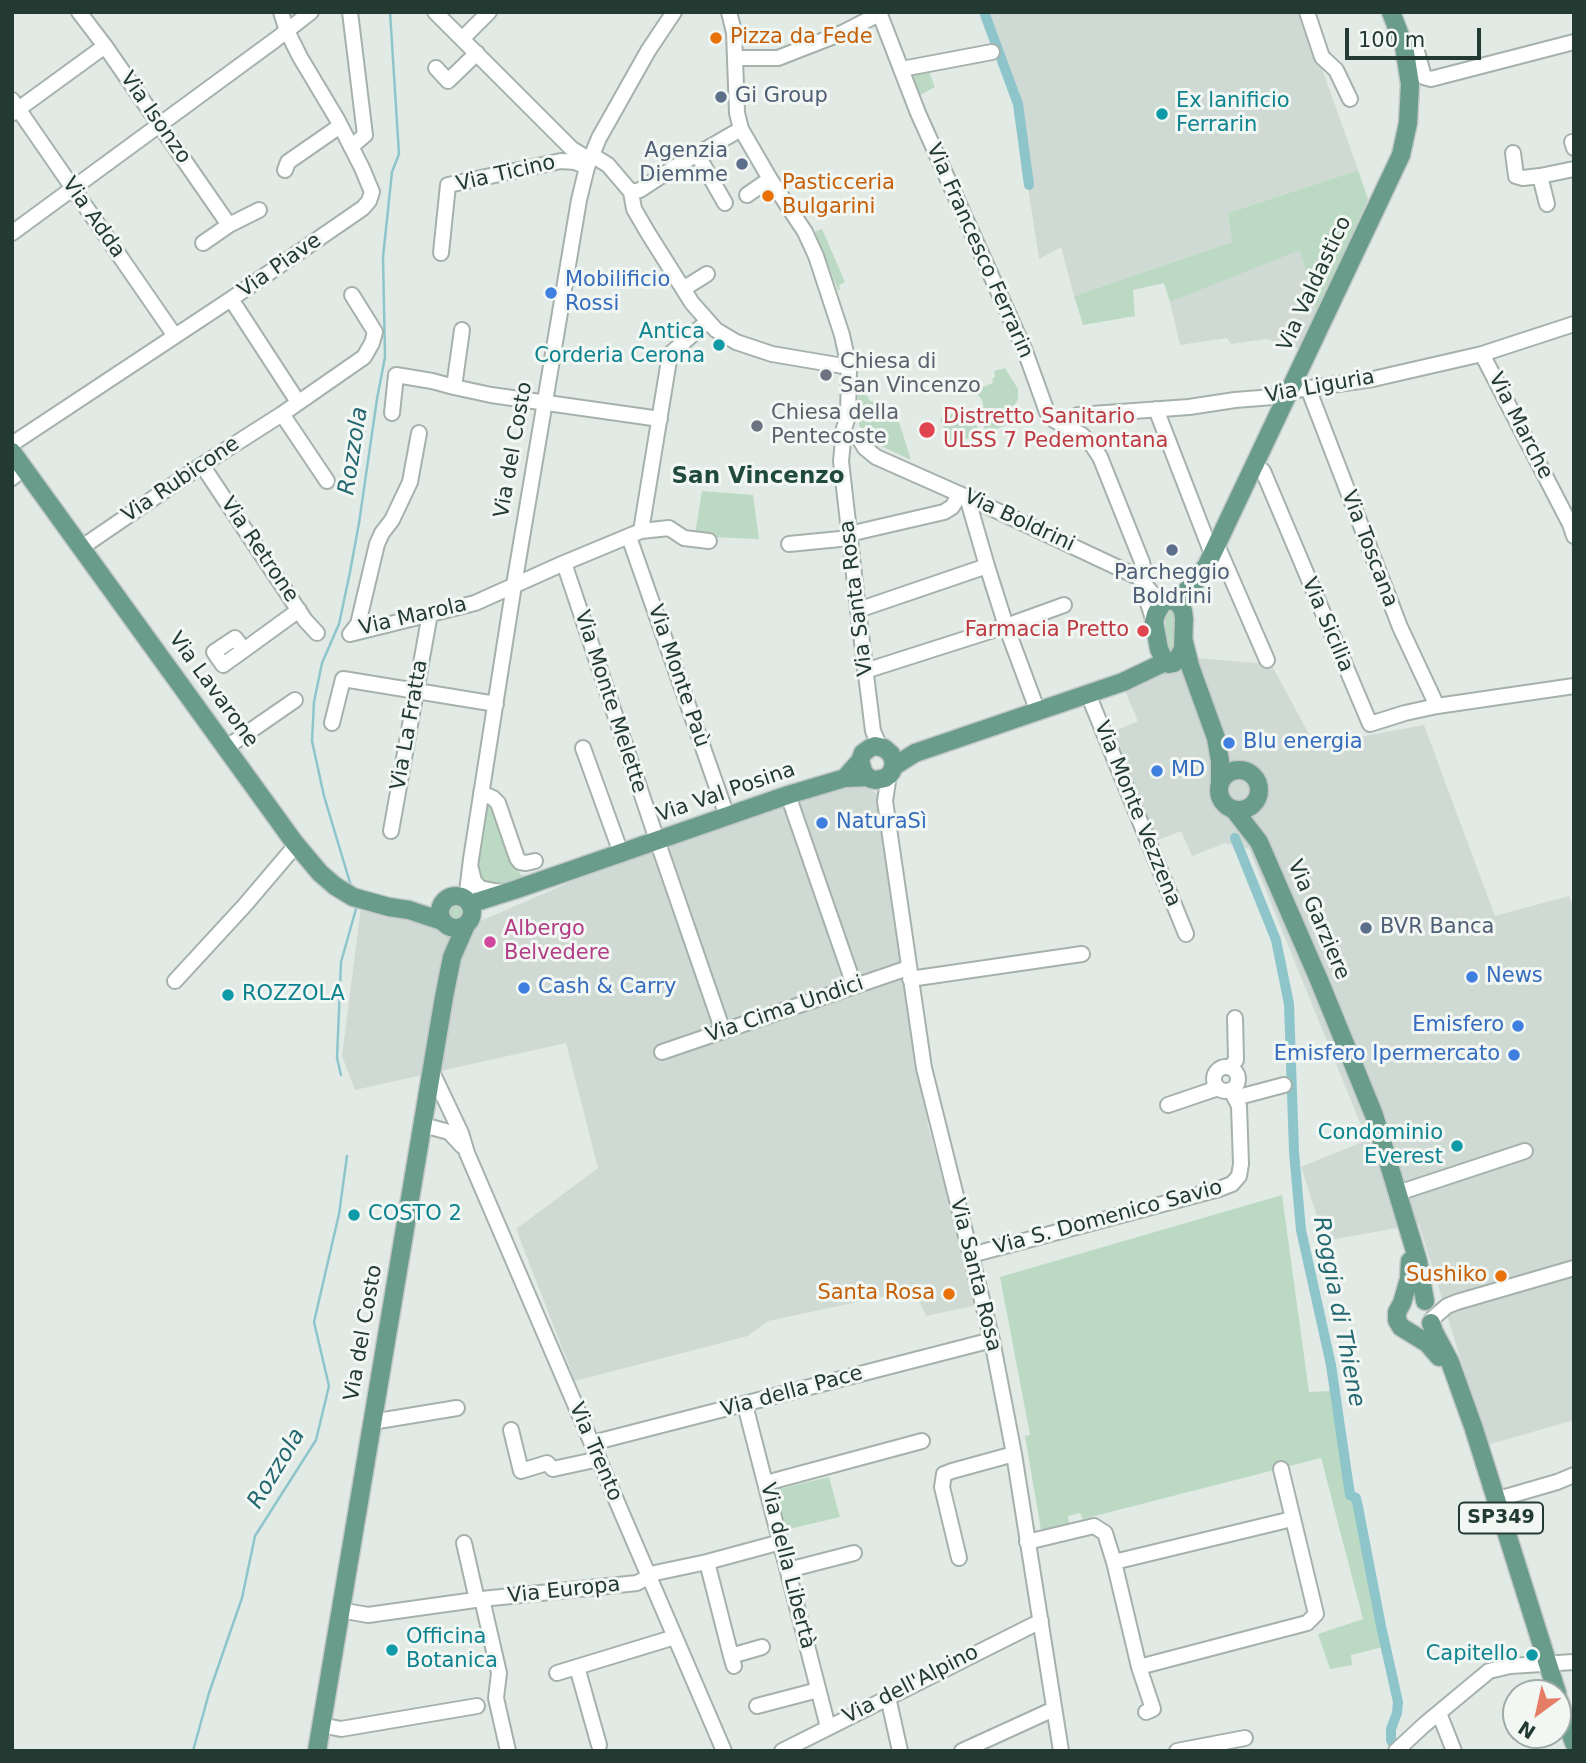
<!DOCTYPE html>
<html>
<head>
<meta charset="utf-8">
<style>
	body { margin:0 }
	#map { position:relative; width:1586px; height:1763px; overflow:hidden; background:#e2eae6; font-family:"DejaVu Sans",sans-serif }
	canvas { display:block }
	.frame { position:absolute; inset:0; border:14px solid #233a32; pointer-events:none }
	.north { position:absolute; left:1502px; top:1679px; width:70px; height:70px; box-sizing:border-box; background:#f2f7f4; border:2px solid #9faba6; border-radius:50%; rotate:213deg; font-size:19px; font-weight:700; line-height:28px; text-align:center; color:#233a32 }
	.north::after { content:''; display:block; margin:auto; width:24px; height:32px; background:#e57d65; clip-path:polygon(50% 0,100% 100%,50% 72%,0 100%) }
	.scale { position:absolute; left:1345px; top:28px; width:136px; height:32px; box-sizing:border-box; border:4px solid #233a32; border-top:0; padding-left:9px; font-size:21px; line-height:24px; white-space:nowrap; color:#233a32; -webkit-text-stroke:5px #f2f7f4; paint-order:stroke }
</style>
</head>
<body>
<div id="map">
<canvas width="1586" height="1763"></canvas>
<div class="frame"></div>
<div class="north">N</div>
<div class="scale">100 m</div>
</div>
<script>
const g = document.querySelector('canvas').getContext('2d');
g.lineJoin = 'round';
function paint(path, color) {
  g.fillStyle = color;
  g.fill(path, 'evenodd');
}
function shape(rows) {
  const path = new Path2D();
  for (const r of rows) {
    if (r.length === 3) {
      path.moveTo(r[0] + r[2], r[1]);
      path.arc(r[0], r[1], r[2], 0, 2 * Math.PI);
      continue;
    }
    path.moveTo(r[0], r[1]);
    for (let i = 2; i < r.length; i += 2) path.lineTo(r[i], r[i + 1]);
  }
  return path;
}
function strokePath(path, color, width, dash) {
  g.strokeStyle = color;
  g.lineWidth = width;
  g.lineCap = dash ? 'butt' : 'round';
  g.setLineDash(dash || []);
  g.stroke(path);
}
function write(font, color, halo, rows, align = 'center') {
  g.font = font + ' "DejaVu Sans",sans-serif';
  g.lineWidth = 6;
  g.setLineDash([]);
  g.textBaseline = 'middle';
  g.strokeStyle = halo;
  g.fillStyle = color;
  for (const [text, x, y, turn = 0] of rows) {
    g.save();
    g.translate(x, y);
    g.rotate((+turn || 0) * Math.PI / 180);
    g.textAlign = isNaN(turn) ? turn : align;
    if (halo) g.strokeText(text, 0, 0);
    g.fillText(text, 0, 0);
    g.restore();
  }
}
paint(shape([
	[982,12,1302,12,1358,170,1228,213,1232,242,1074,296,1061,247,1039,259,1015,103],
	[1300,249,1317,315,1301,349,1266,339,1231,344,1227,338,1180,345,1170,302],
	[1195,658,1271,664,1315,745,1424,725,1495,916,1569,896,1574,909,1574,1420,1487,1445,1419,1224,1325,1241,1301,1167,1367,1140,1249,849,1225,843,1192,856,1181,831,1153,842,1108,734,1138,721,1125,691],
	[857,781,878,794,928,1126,977,1305,926,1316,914,1290,768,1321,748,1336,575,1381,516,1229,598,1168,566,1043,355,1090,342,1056,361,906,455,932,596,871]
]), '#d0dad5');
paint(shape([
	[927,67,935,87,918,96,906,72],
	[1358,170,1368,199,1317,315,1300,250,1170,302,1164,283,1133,290,1135,316,1083,325,1074,296,1232,242,1228,213],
	[822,229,845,282,839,285,840,290,838,290,815,232],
	[1005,368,1018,389,1018,399,1011,412,1015,415,1023,408,1029,409,1033,416,986,432,980,415,983,408,983,403,981,398,973,391,993,383,992,379,995,377,994,371],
	[865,392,870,401,894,406,911,460,868,440,859,425,858,393],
	[954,413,960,420,970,422,977,426,980,434,966,439,949,440,940,419],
	[702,491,753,495,759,539,711,537,695,534],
	[1170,610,1176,612,1176,644,1172,651,1168,650,1167,646,1165,617],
	[484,805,495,809,515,867,526,881,486,887,475,872],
	[455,912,11],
	[1282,1195,1309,1392,1331,1391,1358,1516,1383,1647,1351,1655,1352,1665,1330,1669,1318,1634,1363,1619,1321,1458,1083,1519,1080,1513,1068,1516,1069,1524,1041,1530,1025,1436,1030,1435,1000,1277],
	[829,1477,840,1517,785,1530,775,1490]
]), '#bcdac3');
strokePath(shape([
	[351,886,324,796,312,741,314,702,322,663,339,624,350,572,359,523,377,399,385,357,383,257,392,172,399,154,390,12],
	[341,1075,337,1058,341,962,356,909],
	[193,1751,209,1693,242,1598,255,1536,316,1440,329,1386,314,1322,339,1214,347,1156]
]), '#8ec5cb', 2.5);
strokePath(shape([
	[984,12,1018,104,1029,185],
	[1235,838,1276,940,1289,1004,1294,1152,1301,1230,1331,1365,1350,1495,1356,1498,1358,1507,1381,1626,1398,1702,1397,1713,1391,1729,1391,1740,1397,1751]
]), '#8ec5cb', 10);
const minor = shape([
	[79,12,105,46,229,225],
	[350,12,365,135,351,147],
	[435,12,572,149,590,160],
	[729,12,734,32,737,113,741,129,770,179,805,232,816,256,842,335,849,367,848,417,844,428,844,436],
	[879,12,918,113,1025,351,1047,412,1054,420,1082,435,1092,445,1100,457,1142,562,1143,567,1140,578,1154,622],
	[1307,12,1322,57,1336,70,1350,99],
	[462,39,489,12],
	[1404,46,1413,45,1416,48,1424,77,1431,79,1574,42],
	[735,58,778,58,842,33,879,14],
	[436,68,448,81,477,53],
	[902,69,992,52],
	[12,100,175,336],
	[13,113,105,46],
	[1572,142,1574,148],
	[1513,153,1516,176,1523,178,1540,176,1574,169],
	[697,154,725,203],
	[592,155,608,165,631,192,634,209,648,233,692,303,716,330,736,342,772,354,849,367],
	[285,170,288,162,340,126],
	[1540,176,1547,204],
	[631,192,640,190,675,167,741,129],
	[747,195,770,179],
	[12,233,275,40,311,12],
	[203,243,229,225,259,210],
	[441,253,448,185,561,161,575,162,587,167],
	[683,289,707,274],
	[231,299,298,402],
	[1482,354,1570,524,1574,536],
	[454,387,462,330],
	[1308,388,1400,627,1437,706],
	[1156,409,1212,554],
	[392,413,396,375,432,381,454,387,491,395,660,419],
	[282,414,327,481],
	[1064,426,1070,419,1078,415,1189,407,1235,400,1273,397,1296,390,1373,379,1482,354,1574,324],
	[860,440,865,448,876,457,991,508,1140,578,1151,592,1163,602],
	[843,441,841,461,858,610,873,731,880,747],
	[12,444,231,299,363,208,369,201,372,192,362,168,337,119,300,57,287,31,281,12],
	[1255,464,1263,471,1370,724,1405,713,1437,706,1574,686],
	[202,465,305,620,317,633],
	[12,478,23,468],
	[967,497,987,566,1006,626,1038,712],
	[641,531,670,354,708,321],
	[849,534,944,512,952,507,960,494],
	[629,537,727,816],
	[789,544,850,538],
	[1217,545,1267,660],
	[82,550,88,543,202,465,282,414,364,357,372,343,375,332,352,295],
	[564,563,657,840,723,1031],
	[858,610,987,566],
	[350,634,475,603,564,563,641,531,669,528,684,538,709,541],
	[350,634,358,624,377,544,382,533,392,520,410,482,419,433],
	[244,650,235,638,214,652,223,665,244,650,299,610],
	[865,671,1006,626,1064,605],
	[1088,694,1186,934],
	[332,723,343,679,496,704],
	[227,747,295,700],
	[583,748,621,853],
	[889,775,885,801,924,1068,992,1340,1014,1454,1061,1751],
	[481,793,493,798,498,803,517,858,520,862,526,863,535,861],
	[788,795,854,985],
	[391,831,429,619],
	[471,869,474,881,480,888,494,891,504,892],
	[466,900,471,859,514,585,579,200,587,167,599,138,648,51,674,12],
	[910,979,1082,954],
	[175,981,245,905,296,845],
	[662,1052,908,968],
	[1226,1079,12],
	[1230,1068,1236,1060,1235,1018],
	[432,1072,461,1133,467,1153,724,1751],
	[1235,1098,1284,1085],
	[1168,1105,1218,1088],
	[423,1125,449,1132,462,1146],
	[1398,1193,1525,1151],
	[971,1255,1219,1189,1232,1184,1239,1176,1241,1164,1239,1106,1231,1090],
	[1432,1319,1447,1306,1457,1302,1574,1268],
	[745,1405,828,1727],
	[372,1422,457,1408],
	[511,1430,521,1471,547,1463,553,1469,599,1459],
	[592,1443,992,1340],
	[766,1483,922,1441],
	[1495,1500,1557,1482,1574,1475],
	[1027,1542,1094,1526,1105,1533,1114,1562,1139,1667,1153,1709,1146,1712],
	[464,1543,477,1600],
	[959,1558,942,1487,944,1474,952,1471,1014,1454],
	[707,1562,731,1656],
	[1114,1562,1292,1519],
	[788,1570,854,1553],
	[482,1599,499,1673,496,1698,508,1751],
	[340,1610,368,1615,482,1599,637,1583,655,1573,707,1562,781,1542],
	[734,1666,731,1656,762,1647],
	[577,1667,599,1745],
	[1139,1667,1307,1623,1316,1614,1281,1469],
	[557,1673,675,1637],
	[888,1697,900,1751],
	[757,1706,818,1690],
	[1439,1713,1454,1751],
	[321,1725,341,1729,477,1706],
	[782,1751,1041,1621],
	[962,1751,1054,1709],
	[1177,1751,1245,1738],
	[1396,1751,1424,1725,1489,1671,1510,1666,1574,1662]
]);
const major = shape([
	[12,452,294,842,320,873,335,886,353,897,389,907,409,910,442,921],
	[1172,600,1182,595,1193,585,1207,565,1401,155,1408,123,1410,84,1404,46,1391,12],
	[1184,642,1190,666,1216,738,1220,761,1220,783],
	[893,767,915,753,1123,682,1165,662,1169,664,1174,663,1178,658,1183,649,1184,619,1183,611,1179,604,1172,600,1163,602,1156,614,1154,622,1159,649,1165,662],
	[1239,790,20],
	[845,778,860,761,863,753,870,748,875,746,884,748,891,754,894,763,892,771,889,775,885,778,876,780,871,779,864,774,860,761],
	[1235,811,1259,842,1319,980,1374,1115,1418,1261,1425,1301],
	[456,912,16],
	[470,904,517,889,788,795,845,778,867,777],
	[1410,1261,1409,1279,1402,1303,1397,1312,1397,1320,1401,1327,1427,1343,1439,1357],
	[1431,1323,1434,1332,1450,1362,1473,1426,1557,1693],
	[1558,1698,1574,1743],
	[317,1751,444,997,452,957,466,925]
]);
strokePath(minor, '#a5b2ac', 18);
strokePath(major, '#c1c8c6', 21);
strokePath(minor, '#fff', 14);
strokePath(major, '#6a9c8c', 18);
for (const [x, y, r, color] of [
	[716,38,7,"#e8710a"],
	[721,97,7,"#5c6f8a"],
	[1162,114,7,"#0f9aa8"],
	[742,164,7,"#5c6f8a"],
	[768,196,7,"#e8710a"],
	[551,293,7,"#3f7fe0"],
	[719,345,7,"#0f9aa8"],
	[826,375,7,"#6b7280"],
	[757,426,7,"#6b7280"],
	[927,430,9,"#e0444e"],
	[1172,550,7,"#5c6f8a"],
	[1143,631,7,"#e0444e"],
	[1229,743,7,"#3f7fe0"],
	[1157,771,7,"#3f7fe0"],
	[822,823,7,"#3f7fe0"],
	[1366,928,7,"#5c6f8a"],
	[490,942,7,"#d1479c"],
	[1472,977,7,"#3f7fe0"],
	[524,988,7,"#3f7fe0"],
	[228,995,7,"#0f9aa8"],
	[1518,1026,7,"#3f7fe0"],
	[1514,1055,7,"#3f7fe0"],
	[1457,1146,7,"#0f9aa8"],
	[354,1215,7,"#0f9aa8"],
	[1501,1276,7,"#e8710a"],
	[949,1294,7,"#e8710a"],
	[392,1650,7,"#0f9aa8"],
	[1532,1655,7,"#0f9aa8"]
]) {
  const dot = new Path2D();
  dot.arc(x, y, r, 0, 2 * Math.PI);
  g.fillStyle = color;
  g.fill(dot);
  strokePath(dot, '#f2f7f4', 2.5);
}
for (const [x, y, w] of [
	[1501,1518,84]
]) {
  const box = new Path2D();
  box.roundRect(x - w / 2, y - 15.5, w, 31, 5);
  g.fillStyle = '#f2f7f4';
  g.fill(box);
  strokePath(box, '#233a32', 2);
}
write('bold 19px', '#233a32', null, [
	["SP349",1501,1518]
]);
write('21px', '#c56008', '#f2f7f4', [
	["Pizza da Fede",730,38],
	["Pasticceria",782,184],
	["Bulgarini",782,208],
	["Sushiko",1487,1276,"right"],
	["Santa Rosa",935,1294,"right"]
], 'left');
write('21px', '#4e5e75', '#f2f7f4', [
	["Gi Group",735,97],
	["Agenzia",728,152,"right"],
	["Diemme",728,176,"right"],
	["Parcheggio",1172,574,"center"],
	["Boldrini",1172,598,"center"],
	["BVR Banca",1380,928]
], 'left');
write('21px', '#0d838f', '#f2f7f4', [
	["Ex lanificio",1176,102],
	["Ferrarin",1176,126],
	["Antica",705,333,"right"],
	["Corderia Cerona",705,357,"right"],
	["ROZZOLA",242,995],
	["Condominio",1443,1134,"right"],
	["Everest",1443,1158,"right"],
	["COSTO 2",368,1215],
	["Officina",406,1638],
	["Botanica",406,1662],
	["Capitello",1518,1655,"right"]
], 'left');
write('21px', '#233a32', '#f2f7f4', [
	["Via Isonzo",155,118,55],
	["Via Ticino",506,174,-13],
	["Via Adda",93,218,55],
	["Via Francesco Ferrarin",979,251,66],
	["Via Piave",280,266,-35],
	["Via Valdastico",1315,284,-65],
	["Via Liguria",1320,387,-10],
	["Via Marche",1520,426,63],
	["Via del Costo",514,450,-80],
	["Via Rubicone",181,480,-34],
	["Via Boldrini",1019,521,25],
	["Via Toscana",1369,549,69],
	["Via Retrone",259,550,56],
	["Via Santa Rosa",857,598,-97],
	["Via Marola",413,617,-13],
	["Via Sicilia",1327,625,67],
	["Via Monte Paù",678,676,71],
	["Via Lavarone",213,690,54],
	["Via Monte Melette",610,702,72],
	["Via La Fratta",410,725,-80],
	["Via Val Posina",726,793,-19],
	["Via Monte Vezzena",1137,814,68],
	["Via Garziere",1318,920,67],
	["Via Cima Undici",785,1010,-19],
	["Via S. Domenico Savio",1108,1218,-15],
	["Via Santa Rosa",975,1275,76],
	["Via del Costo",364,1333,-80],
	["Via della Pace",792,1392,-15],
	["Via Trento",595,1452,67],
	["Via della Libertà",787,1566,76],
	["Via Europa",564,1591,-6],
	["Via dell'Alpino",911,1685,-27]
]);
write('21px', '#366cbe', '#f2f7f4', [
	["Mobilificio",565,281],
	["Rossi",565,305],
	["Blu energia",1243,743],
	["MD",1171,771],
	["NaturaSì",836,823],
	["News",1486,977],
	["Cash & Carry",538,988],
	["Emisfero",1504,1026,"right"],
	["Emisfero Ipermercato",1500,1055,"right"]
], 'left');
write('21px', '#5b616d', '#f2f7f4', [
	["Chiesa di",840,363],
	["San Vincenzo",840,387],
	["Chiesa della",771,414],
	["Pentecoste",771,438]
], 'left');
write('21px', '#be3a42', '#f2f7f4', [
	["Distretto Sanitario",943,418],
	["ULSS 7 Pedemontana",943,442],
	["Farmacia Pretto",1129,631,"right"]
], 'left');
write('21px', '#b23c85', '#f2f7f4', [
	["Albergo",504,930],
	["Belvedere",504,954]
], 'left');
write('italic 23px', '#236770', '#f2f7f4', [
	["Rozzola",354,451,-81],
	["Roggia di Thiene",1338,1312,79],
	["Rozzola",277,1469,-59]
]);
write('bold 23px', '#214a3e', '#f2f7f4', [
	["San Vincenzo",758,477]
]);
</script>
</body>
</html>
